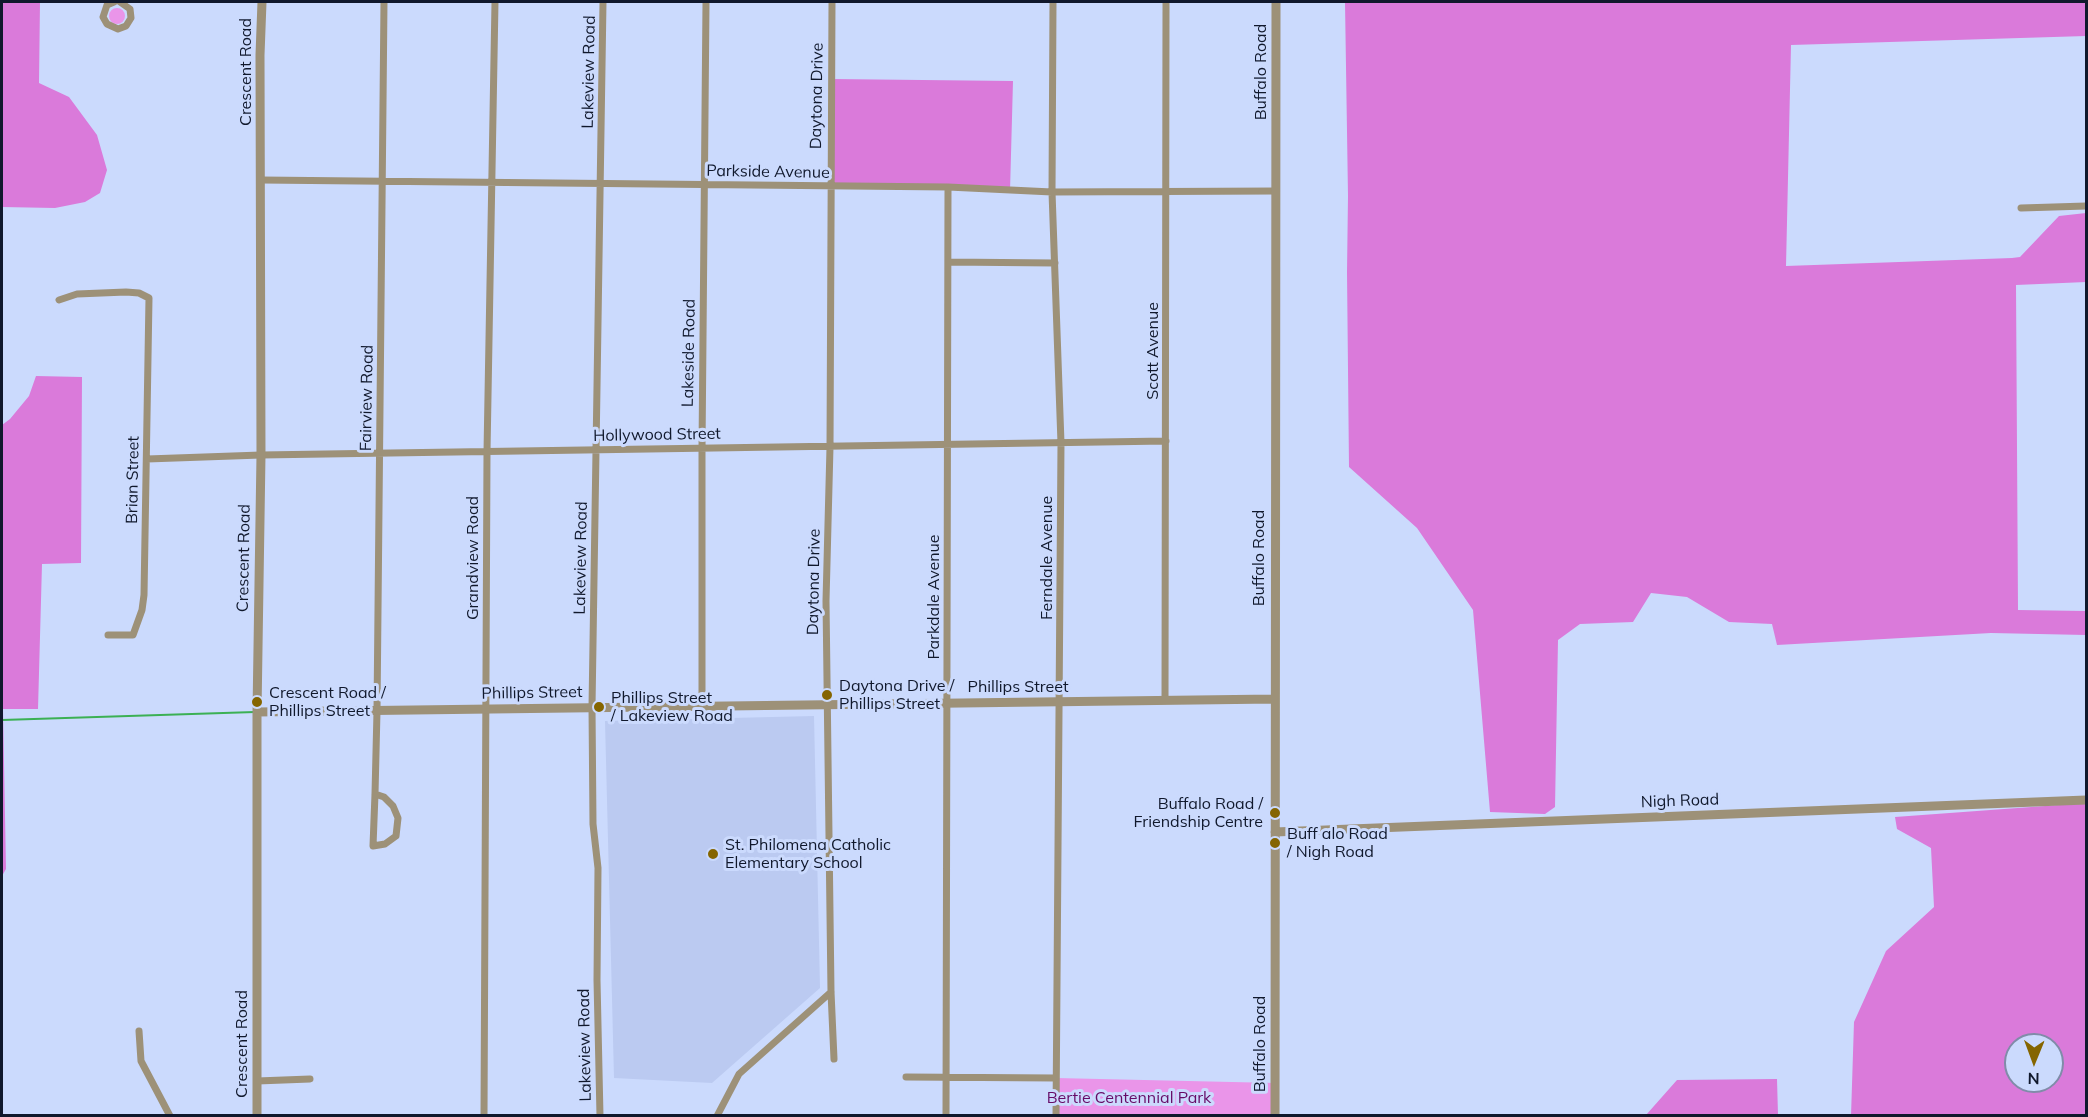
<!DOCTYPE html>
<html>
<head>
<meta charset="utf-8">
<style>
	body { margin:0 }
	#map { position:relative; width:2088px; height:1117px; overflow:hidden; background:#cbdafd; font-family:Mulish,sans-serif }
	canvas { display:block }
	.frame { position:absolute; inset:0; border:3px solid #10182c; pointer-events:none }
	.north { position:absolute; left:2004px; top:1033px; width:60px; height:60px; box-sizing:border-box; background:#cbdafd; border:2px solid #808ca9; border-radius:50%; rotate:181deg; font-size:16px; font-weight:700; line-height:24px; text-align:center; color:#10182c }
	.north::after { content:''; display:block; margin:auto; width:21px; height:27px; background:#856500; clip-path:polygon(50% 0,100% 100%,50% 72%,0 100%) }
</style>
</head>
<body>
<div id="map">
<canvas width="2088" height="1117"></canvas>
<div class="frame"></div>
<div class="north">N</div>
</div>
<script>
const g = document.querySelector('canvas').getContext('2d');
g.lineJoin = 'round';
function paint(path, color) {
  g.fillStyle = color;
  g.fill(path, 'evenodd');
}
function shape(rows) {
  const path = new Path2D();
  for (const r of rows) {
    if (r.length === 3) {
      path.moveTo(r[0] + r[2], r[1]);
      path.arc(r[0], r[1], r[2], 0, 2 * Math.PI);
      continue;
    }
    path.moveTo(r[0], r[1]);
    for (let i = 2; i < r.length; i += 2) path.lineTo(r[i], r[i + 1]);
  }
  return path;
}
function strokePath(path, color, width, dash) {
  g.strokeStyle = color;
  g.lineWidth = width;
  g.lineCap = dash ? 'butt' : 'round';
  g.setLineDash(dash || []);
  g.stroke(path);
}
function write(font, color, halo, rows, align = 'center') {
  g.font = font + ' Mulish,sans-serif';
  g.lineWidth = 6;
  g.setLineDash([]);
  g.textBaseline = 'middle';
  g.strokeStyle = halo;
  g.fillStyle = color;
  for (const [text, x, y, turn = 0] of rows) {
    g.save();
    g.translate(x, y);
    g.rotate((+turn || 0) * Math.PI / 180);
    g.textAlign = isNaN(turn) ? turn : align;
    if (halo) g.strokeText(text, 0, 0);
    g.fillText(text, 0, 0);
    g.restore();
  }
}
paint(shape([
	[814,716,820,988,712,1083,614,1078,605,721]
]), '#bbcaf1');
paint(shape([
	[117,16,8],
	[1056,1078,1276,1083,1275,1115,1056,1116]
]), '#ea95e9');
paint(shape([
	[2,2,40,2,39,83,69,97,97,135,107,170,100,193,85,202,55,208,2,207],
	[1345,2,2086,2,2086,36,1791,45,1786,266,2012,258,2020,257,2059,216,2086,213,2086,282,2016,285,2018,610,2086,611,2086,635,1991,633,1777,645,1772,624,1729,622,1687,597,1651,593,1633,622,1580,624,1558,640,1555,807,1545,814,1490,812,1473,610,1417,528,1349,467,1347,272,1348,196],
	[831,79,1013,81,1010,191,830,186],
	[36,376,82,377,81,563,42,564,38,709,3,709,6,869,2,876,2,425,10,419,29,396],
	[2086,803,2086,1115,1851,1116,1854,1022,1886,951,1934,907,1931,848,1897,829,1895,817],
	[2016,1045,2052,1045,2052,1081,2016,1081],
	[1777,1079,1778,1115,1646,1115,1677,1080]
]), '#da7ada');
strokePath(shape([
	[2,720,255,712]
]), '#3bb054', 2);
strokePath(shape([
	[114,2,107,5,103,17,107,24,118,29,126,26,131,18,130,9,120,2],
	[832,2,830,447,826,601,831,992,834,1059],
	[1053,2,1052,192,1061,443,1056,1116],
	[261,180,948,187,1052,192,1275,191],
	[2021,208,2086,206],
	[948,262,1055,263],
	[59,300,77,294,126,292,139,293,149,298,144,595,142,610,133,635,108,635],
	[147,459,261,455,1166,441],
	[1165,700,1166,2],
	[702,706,702,449,706,2],
	[375,794,384,797,393,806,398,818,396,836,385,844,373,846,375,794,377,711,384,2],
	[139,1031,141,1061,170,1116],
	[906,1077,1056,1078],
	[257,1081,310,1079],
	[484,1116,487,452,495,2],
	[600,1116,597,980,598,868,593,824,592,707,603,2],
	[717,1116,739,1074,831,992],
	[946,1116,948,187]
]), '#9d9178', 7);
strokePath(shape([
	[257,712,1274,699],
	[1275,832,2086,800],
	[257,1116,257,712,261,455,260,55,262,2],
	[1275,1116,1276,2]
]), '#9d9178', 9);
for (const [x, y, r, color] of [
	[827,695,6,"#856500"],
	[257,702,6,"#856500"],
	[599,707,6,"#856500"],
	[1275,813,6,"#856500"],
	[1275,843,6,"#856500"],
	[713,854,6,"#856500"]
]) {
  const dot = new Path2D();
  dot.arc(x, y, r, 0, 2 * Math.PI);
  g.fillStyle = color;
  g.fill(dot);
  strokePath(dot, '#cbdafd', 2);
}
write('16px', '#10182c', '#cbdafd', [
	["Crescent Road",246,72,-90],
	["Lakeview Road",589,72,-89],
	["Buffalo Road",1261,72,-90],
	["Daytona Drive",817,96,-89],
	["Parkside Avenue",768,172,1],
	["Scott Avenue",1153,351,-90],
	["Lakeside Road",689,353,-89],
	["Fairview Road",367,398,-89],
	["Hollywood Street",657,435,-1],
	["Brian Street",133,480,-89],
	["Crescent Road",244,558,-89],
	["Grandview Road",473,558,-90],
	["Lakeview Road",581,558,-89],
	["Ferndale Avenue",1047,558,-90],
	["Buffalo Road",1259,558,-90],
	["Daytona Drive",814,582,-89],
	["Parkdale Avenue",934,597,-90],
	["Phillips Street",1018,687],
	["Phillips Street",532,693,-1],
	["Nigh Road",1680,801,-2],
	["Crescent Road",242,1044,-90],
	["Buffalo Road",1260,1044,-90],
	["Lakeview Road",585,1045,-91]
]);
write('16px', '#10182c', '#cbdafd', [
	["Daytona Drive /",839,686],
	["Phillips Street",839,704],
	["Crescent Road /",269,693],
	["Phillips Street",269,711],
	["Phillips Street",611,698],
	["/ Lakeview Road",611,716],
	["Buffalo Road /",1263,804,"right"],
	["Friendship Centre",1263,822,"right"],
	["Buff alo Road",1287,834],
	["/ Nigh Road",1287,852],
	["St. Philomena Catholic",725,845],
	["Elementary School",725,863]
], 'left');
write('16px', '#660b67', '#cbdafd', [
	["Bertie Centennial Park",1129,1098]
]);
</script>
</body>
</html>
